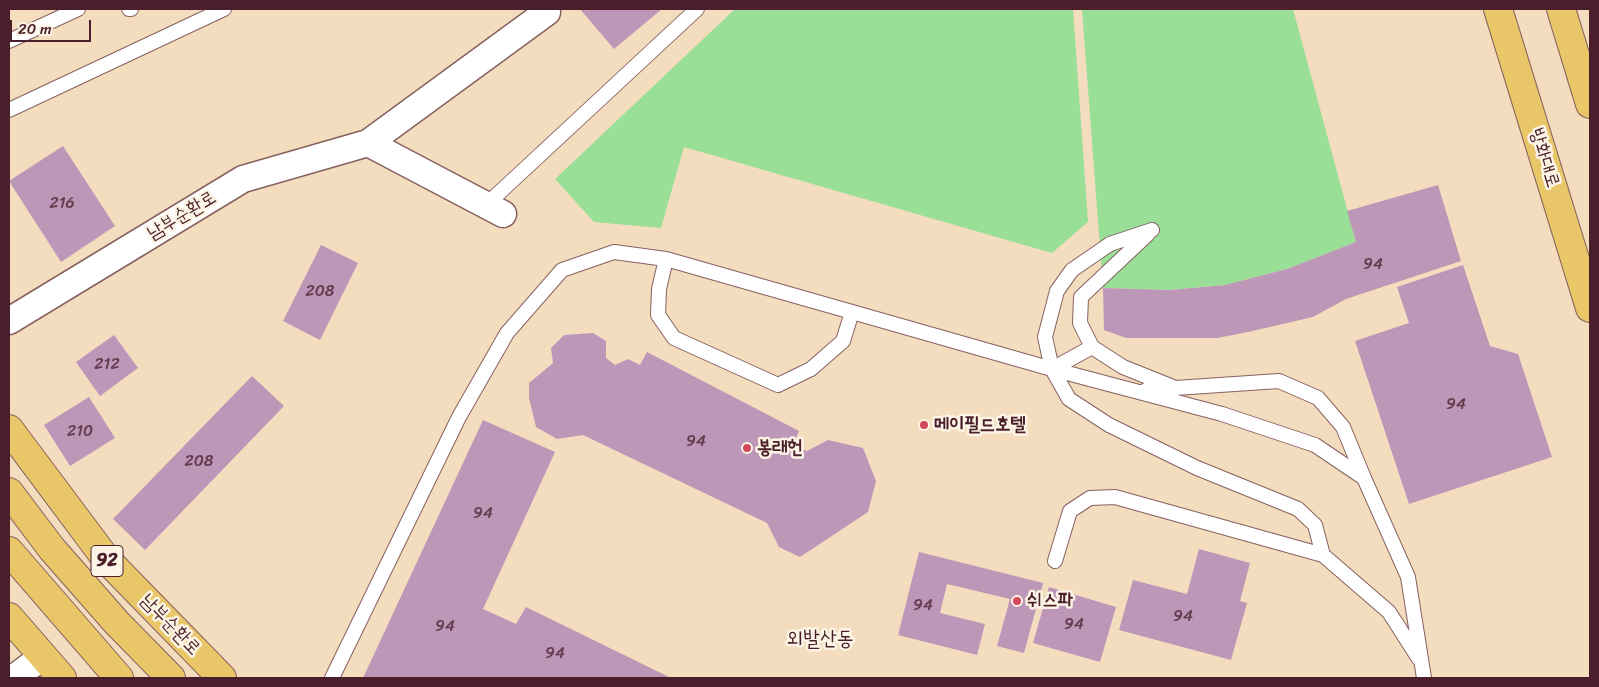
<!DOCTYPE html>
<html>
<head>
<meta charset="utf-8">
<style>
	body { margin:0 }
	#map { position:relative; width:1599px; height:687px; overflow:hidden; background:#f4dcbf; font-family:Sriracha,sans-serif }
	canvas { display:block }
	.frame { position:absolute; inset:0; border:10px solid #4a1f2b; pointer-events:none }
	.scale { position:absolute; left:10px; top:20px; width:81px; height:22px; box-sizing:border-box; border:2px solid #4a1f2b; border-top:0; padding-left:6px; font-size:15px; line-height:18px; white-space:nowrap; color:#4a1f2b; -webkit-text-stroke:4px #fcf5e5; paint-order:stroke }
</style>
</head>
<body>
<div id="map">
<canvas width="1599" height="687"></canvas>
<div class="frame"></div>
<div class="scale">20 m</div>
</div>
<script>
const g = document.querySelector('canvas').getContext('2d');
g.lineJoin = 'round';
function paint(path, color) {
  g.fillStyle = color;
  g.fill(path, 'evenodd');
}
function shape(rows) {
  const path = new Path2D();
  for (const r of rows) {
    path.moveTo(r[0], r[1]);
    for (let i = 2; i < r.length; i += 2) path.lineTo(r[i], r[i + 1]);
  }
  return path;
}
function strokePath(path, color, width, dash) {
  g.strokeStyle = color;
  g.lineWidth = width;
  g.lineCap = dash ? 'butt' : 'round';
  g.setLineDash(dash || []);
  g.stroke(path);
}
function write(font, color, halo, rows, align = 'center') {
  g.font = font + ' Sriracha,"Poor Story",sans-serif';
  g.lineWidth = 5;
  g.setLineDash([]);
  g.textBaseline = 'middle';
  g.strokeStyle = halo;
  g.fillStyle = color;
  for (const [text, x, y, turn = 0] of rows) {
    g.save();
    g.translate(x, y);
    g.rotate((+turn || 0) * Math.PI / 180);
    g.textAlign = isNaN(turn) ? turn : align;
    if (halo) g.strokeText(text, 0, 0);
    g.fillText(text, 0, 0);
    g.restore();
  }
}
paint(shape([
	[735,9,1073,9,1088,222,1052,253,684,147,661,228,594,222,555,179],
	[1082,9,1293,9,1356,242,1287,269,1225,285,1170,290,1103,288]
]), '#99df97');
paint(shape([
	[580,9,662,9,614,49],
	[63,146,115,226,61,262,9,181],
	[1438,185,1461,261,1346,299,1313,317,1248,332,1217,338,1126,338,1104,330,1103,288,1170,290,1225,285,1287,269,1356,242,1347,211],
	[321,245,358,263,320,340,283,321],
	[1463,265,1490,346,1518,354,1552,457,1409,504,1355,341,1409,323,1397,287],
	[593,333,606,341,606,358,615,365,628,359,640,365,647,352,799,431,793,445,807,451,828,440,863,448,876,481,868,512,800,557,779,547,767,523,583,435,557,439,536,427,529,398,529,383,553,363,551,348,564,335],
	[114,335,138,368,100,396,76,362],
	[252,376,284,406,145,550,113,519],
	[89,397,115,438,70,466,44,425],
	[483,420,555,452,483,609,516,624,526,607,671,678,363,678],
	[1199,549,1250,563,1240,601,1247,603,1231,660,1119,630,1133,580,1187,594],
	[919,552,1043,583,1024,653,997,646,1010,599,947,584,940,613,985,624,977,655,898,635],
	[1049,587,1116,607,1100,662,1033,643]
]), '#bc97b8');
const service = shape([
	[129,9,131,9],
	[9,41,78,9],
	[9,110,224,9],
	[486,205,697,9],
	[1152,230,1110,244,1072,270,1057,291,1045,337,1052,369,1069,399,1109,425,1197,468,1298,509,1315,525,1323,555,1389,612,1419,659],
	[1148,234,1081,297,1080,323,1092,347,1123,367,1173,387],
	[666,259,659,289,658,315,674,338,778,385,811,369,843,341,852,312],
	[1052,369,1092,347],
	[1146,390,1279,381,1318,398,1343,427,1364,478],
	[1055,561,1070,511,1090,498,1115,497,1323,555],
	[332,678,459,417,507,333,562,270,614,252,666,259,1052,369,1222,414,1315,445,1364,478,1408,577,1424,678]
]);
const minor = shape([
	[368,143,547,12],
	[9,321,243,179,368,143,503,214],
	[14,678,42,657]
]);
const primary = shape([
	[1498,9,1590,308],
	[1561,9,1590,104],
	[9,429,107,560,222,678],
	[9,492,52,549,117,623,171,678],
	[9,551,119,678],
	[9,617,62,678]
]);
strokePath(service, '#86615f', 16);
strokePath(minor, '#86615f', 29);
strokePath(primary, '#86615f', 30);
strokePath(service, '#fff', 14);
strokePath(minor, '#fff', 26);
strokePath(primary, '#e9c769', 28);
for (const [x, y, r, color] of [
	[924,425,5,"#d1495b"],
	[747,448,5,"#d1495b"],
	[1017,601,5,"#d1495b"]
]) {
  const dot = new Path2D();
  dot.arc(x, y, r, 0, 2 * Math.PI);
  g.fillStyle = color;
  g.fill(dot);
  strokePath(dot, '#fcf5e5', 2);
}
write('16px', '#663d4e', null, [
	["216",62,204],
	["94",1373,265],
	["208",320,292],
	["212",107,365],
	["94",1456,405],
	["210",80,432],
	["94",696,442],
	["208",199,462],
	["94",483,514],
	["94",923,606],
	["94",1183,617],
	["94",1074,625],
	["94",445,627],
	["94",555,654]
]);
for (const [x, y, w] of [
	[107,561,32]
]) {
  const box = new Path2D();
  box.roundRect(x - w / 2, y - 15.5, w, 31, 4);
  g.fillStyle = '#fcf5e5';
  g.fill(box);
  strokePath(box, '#4a1f2b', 1);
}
write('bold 18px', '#4a1f2b', null, [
	["92",107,561]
]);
write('19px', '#4a1f2b', '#fcf5e5', [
	["방화대로",1544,158,73],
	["남부순환로",182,216,-31],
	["남부순환로",170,625,46]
]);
write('bold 19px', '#4a1f2b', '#fcf5e5', [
	["메이필드호텔",934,425],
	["봉래헌",757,448],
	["쉬스파",1027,601]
], 'left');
write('21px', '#4a1f2b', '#fcf5e5', [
	["외발산동",820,640]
]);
</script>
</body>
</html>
